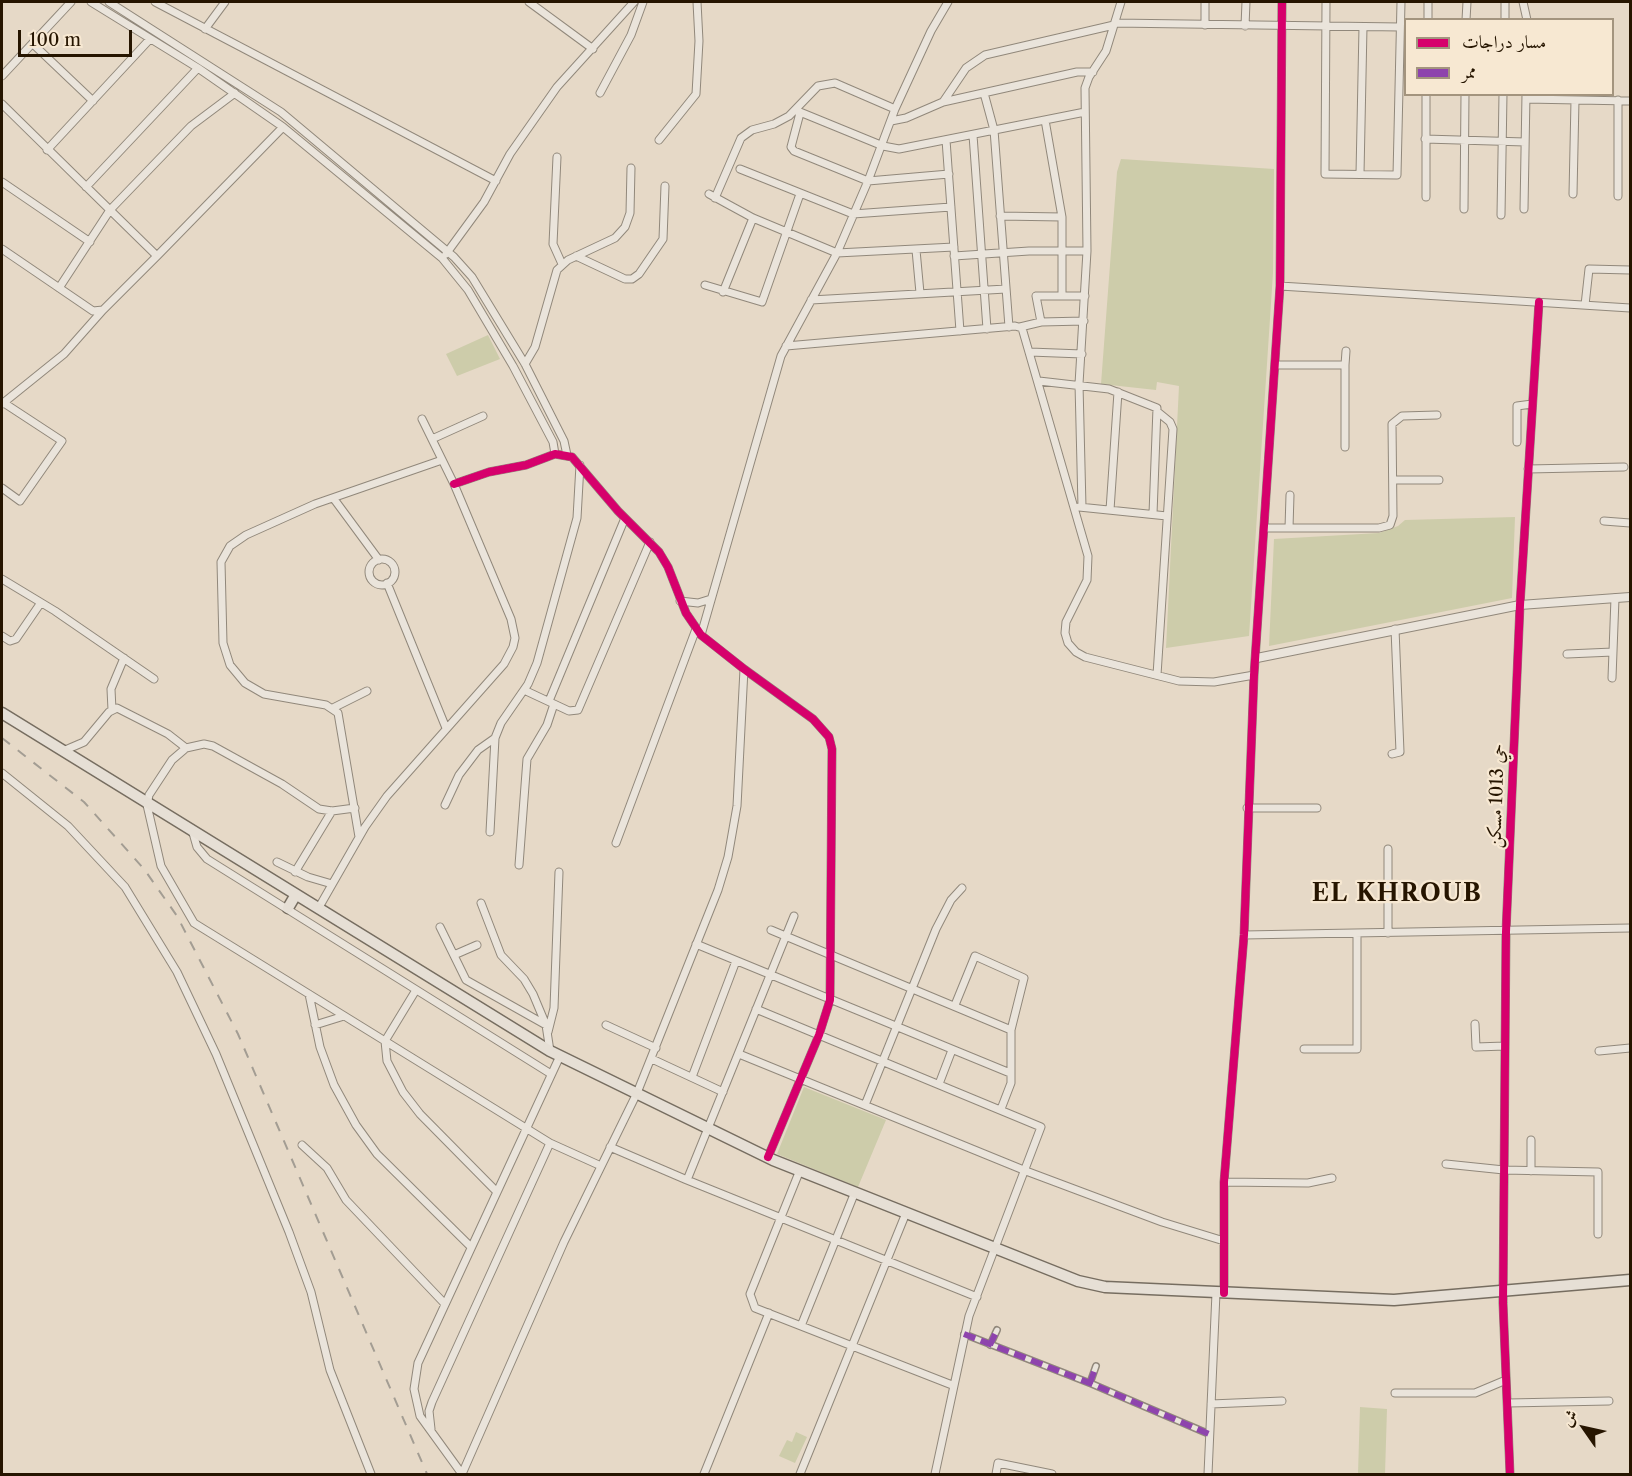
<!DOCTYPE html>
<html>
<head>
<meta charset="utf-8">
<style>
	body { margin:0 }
	#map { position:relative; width:1632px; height:1476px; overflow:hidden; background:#e6d9c7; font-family:"Libre Caslon Text",Amiri,serif }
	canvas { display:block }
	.frame { position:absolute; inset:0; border:3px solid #261500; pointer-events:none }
	.legend { position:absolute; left:1404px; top:18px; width:210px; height:78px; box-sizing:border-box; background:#f7e8d2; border:2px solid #a3947e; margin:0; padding:8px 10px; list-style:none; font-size:18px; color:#261500 }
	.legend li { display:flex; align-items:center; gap:12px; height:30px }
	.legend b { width:30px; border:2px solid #a3947e }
	.north { position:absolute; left:1554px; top:1398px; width:60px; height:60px; -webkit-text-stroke:4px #f7e8d2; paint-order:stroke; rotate:304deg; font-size:16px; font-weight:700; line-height:24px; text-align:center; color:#261500 }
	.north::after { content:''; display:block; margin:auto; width:21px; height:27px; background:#261500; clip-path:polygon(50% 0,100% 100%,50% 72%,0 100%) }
	.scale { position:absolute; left:18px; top:30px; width:114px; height:27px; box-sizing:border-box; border:3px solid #261500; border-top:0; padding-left:8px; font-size:18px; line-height:21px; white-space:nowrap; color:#261500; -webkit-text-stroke:4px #f7e8d2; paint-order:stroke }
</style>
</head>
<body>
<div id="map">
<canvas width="1632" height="1476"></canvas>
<div class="frame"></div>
<ul class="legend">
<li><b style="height:8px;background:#d6006c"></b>مسار دراجات</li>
<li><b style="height:8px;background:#8e44ad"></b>ممر</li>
</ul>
<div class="north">ش</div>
<div class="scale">100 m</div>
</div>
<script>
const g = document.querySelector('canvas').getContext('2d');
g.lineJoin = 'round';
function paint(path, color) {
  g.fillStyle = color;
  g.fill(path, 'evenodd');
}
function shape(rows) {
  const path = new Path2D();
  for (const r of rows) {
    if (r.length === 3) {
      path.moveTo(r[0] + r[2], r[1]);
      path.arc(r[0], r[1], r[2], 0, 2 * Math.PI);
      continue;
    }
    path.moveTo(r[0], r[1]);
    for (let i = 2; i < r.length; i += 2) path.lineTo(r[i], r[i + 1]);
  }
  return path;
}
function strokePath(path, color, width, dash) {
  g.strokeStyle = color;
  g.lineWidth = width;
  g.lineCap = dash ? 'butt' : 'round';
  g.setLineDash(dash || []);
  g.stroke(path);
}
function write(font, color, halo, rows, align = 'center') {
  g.font = font + ' "Libre Caslon Text",Amiri,serif';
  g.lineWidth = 4.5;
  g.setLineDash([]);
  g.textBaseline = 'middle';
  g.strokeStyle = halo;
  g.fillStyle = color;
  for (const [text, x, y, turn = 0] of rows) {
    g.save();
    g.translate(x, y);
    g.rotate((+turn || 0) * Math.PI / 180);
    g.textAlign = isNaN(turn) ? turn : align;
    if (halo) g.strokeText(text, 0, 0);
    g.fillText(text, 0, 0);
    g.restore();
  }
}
paint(shape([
	[1121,159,1274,169,1273,273,1249,636,1166,648,1179,386,1157,382,1156,390,1101,384,1117,172],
	[488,335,500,359,457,376,446,354],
	[1515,517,1512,598,1269,646,1274,539,1379,533,1398,526,1405,520],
	[804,1087,886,1120,858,1187,777,1154],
	[1360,1407,1387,1409,1385,1474,1358,1474],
	[796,1432,807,1437,795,1463,779,1456,787,1440,792,1442]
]), '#cdccaa');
const pedestrian = shape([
	[964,1334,1092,1384,1209,1434],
	[990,1345,997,1330],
	[1090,1383,1096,1366]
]);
const minor = shape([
	[91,2,198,68,283,127,442,258,468,290,513,366,553,442,555,454],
	[109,2,281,112,454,257,472,277,525,364,564,441,567,455],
	[155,2,496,181],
	[529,2,593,49],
	[1326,2,1325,174,1397,175,1401,2],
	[1523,2,1527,20],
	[1428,20,1428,2],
	[1466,20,1467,2],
	[1505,20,1505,2],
	[1115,23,1400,27],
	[1205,25,1205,2],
	[1245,26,1246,2],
	[205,29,225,2],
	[33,44,93,101],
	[2,76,71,2],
	[235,93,191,126,110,210,157,256,283,127],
	[600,93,631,35,643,2],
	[984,93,994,130,1009,327],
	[1526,99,1630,101],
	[943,102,966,68,985,55,1114,25],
	[2,104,110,210,59,288],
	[795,110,883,146,899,149,1085,112],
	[800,113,791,147,794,151,868,181,949,174],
	[1045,120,1062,217,1062,296],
	[891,121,906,118,943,102,1077,72,1093,72],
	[973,135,987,329],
	[1425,139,1525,142],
	[659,140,696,94,699,41,697,2],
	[946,140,960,331],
	[47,150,150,39],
	[557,157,553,244,562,264],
	[740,169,853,214,951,207],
	[1360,174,1363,27],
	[2,182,90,242],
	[86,187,198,68],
	[709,194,753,218,837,253,954,247],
	[1573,194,1575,100],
	[1618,196,1618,100],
	[1426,197,1426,94],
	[715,198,741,138,752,130,774,124,789,116,818,86,835,83,895,109],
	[1464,209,1465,94],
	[1524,209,1526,94],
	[1501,215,1503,94],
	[1000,216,1062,217],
	[2,249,93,311,103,310,157,256],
	[916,250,920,293],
	[446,254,484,202,510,154,557,87,634,2],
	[576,256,625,279,632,279,639,274,663,239,665,186],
	[954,256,1029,251,1087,251],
	[705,285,762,302,800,194],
	[1280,286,1630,308],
	[723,292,753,218],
	[811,300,1006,289],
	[1585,305,1589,269,1630,270],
	[1041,322,1036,296,1085,296],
	[1020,327,1041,322,1084,321],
	[786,346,1015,326,1022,328,1088,556,1087,580,1066,622,1065,633,1068,643,1076,652,1085,657,1179,681,1214,682,1254,675],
	[1030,352,1082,354],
	[525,364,535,347,557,270,568,260,615,238,625,227,630,213,631,168],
	[1275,365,1345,365,1345,447],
	[1345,365,1346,351],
	[1039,381,1109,389,1157,408,1153,514],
	[2,404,64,354,103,310],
	[432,439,483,416],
	[1517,442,1517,406,1532,404],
	[1528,469,1624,467],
	[1393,480,1439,480],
	[454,484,489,472,526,465,555,454,572,457,618,511,659,552,668,567,686,613,701,635,744,669,813,719,829,737,832,749,830,1000,819,1035,768,1157],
	[2,488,20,501,62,441,4,403],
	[334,499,379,560],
	[1079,507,1167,516],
	[1082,507,1079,384,1087,251,1085,88,1089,77,1106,51,1121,2],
	[1110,510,1118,392],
	[1604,521,1630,523],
	[1264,528,1379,528,1390,525,1393,516,1392,424,1402,416,1437,415],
	[1289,528,1290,495],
	[382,572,13],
	[2,579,55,611,154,679],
	[387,583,446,728],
	[680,601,698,603,711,599],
	[701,635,781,356,837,253,868,181,895,109,931,31,948,2],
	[2,636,10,641,16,639,40,604],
	[1567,654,1613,652],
	[1157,675,1173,429,1170,422,1159,413],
	[1612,678,1615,598],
	[524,690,569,711,578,710,650,542],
	[549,701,625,518],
	[333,708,367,691],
	[112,710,111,689,124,658],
	[63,751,84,742,109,712,117,708,168,734,186,748],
	[1392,754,1400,752,1395,629],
	[2,773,68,826,125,887,177,972,216,1054,289,1232,311,1292,330,1370,371,1474],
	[445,805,459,775,478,750,495,738],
	[355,808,332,811,319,809,282,784,213,746,204,744,186,748,172,760,149,795,147,805,161,866,194,923,550,1143,601,1166],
	[1247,808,1317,808],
	[490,832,495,738,501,723,528,684,537,663,577,518,580,465],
	[193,833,197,847,207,859,551,1074],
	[359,837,338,713,326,705,264,694,245,683,230,665,223,643,221,562,230,546,246,535,315,504,442,460],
	[616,843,696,629],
	[277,862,308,877,332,884],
	[519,865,527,759,547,725,554,704],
	[295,872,332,811],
	[481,903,501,955,524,979,533,994,546,1025,550,1051],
	[318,909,365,827,387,796,504,664,513,647,515,638,511,619,454,484,422,419],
	[440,927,466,980,546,1025],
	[771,930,1011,1030],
	[1388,933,1388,849],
	[1244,935,1630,928],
	[696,944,1010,1073],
	[454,955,477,945],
	[416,990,385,1041,387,1061,403,1092,420,1114,496,1191],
	[309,994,320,1047,334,1085,356,1125,377,1154,471,1247],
	[955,1005,975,956,1024,978,1011,1030,1011,1083,1001,1109],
	[756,1009,1041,1127,969,1316,935,1474],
	[1475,1024,1476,1047,1505,1046],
	[315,1025,344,1016],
	[606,1025,656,1048],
	[548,1032,554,1008,559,872],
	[1304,1049,1357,1049,1357,934],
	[1599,1051,1630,1048],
	[739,1054,1026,1171,1162,1222,1224,1241],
	[652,1059,723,1092],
	[692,1077,736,961],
	[939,1084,952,1050],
	[865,1105,936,929,951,900,962,888],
	[302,1145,327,1168,346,1200,444,1303],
	[610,1147,687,1180,794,916],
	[1446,1164,1504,1170,1598,1172,1598,1234],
	[800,1170,750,1294,755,1308,952,1385],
	[1531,1171,1531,1140],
	[687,1180,977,1297],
	[1224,1182,1308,1183,1332,1178],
	[1224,1293,1224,1182,1244,935,1254,675,1280,286,1282,2],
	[801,1326,855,1192],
	[1395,1393,1475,1393,1506,1380],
	[1508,1403,1609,1401],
	[1211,1404,1282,1401],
	[431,1429,429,1411,432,1402,550,1143],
	[462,1474,564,1242,637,1093,718,890,728,857,737,806,744,669],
	[462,1474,420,1416,414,1389,418,1363,560,1056],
	[704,1474,769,1313],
	[800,1474,906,1213],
	[996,1474,998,1463,1052,1474],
	[1208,1474,1216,1293],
	[1510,1474,1503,1303,1506,932,1520,605,1539,302]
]);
const tertiary = shape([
	[1257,658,1520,605,1630,597]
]);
const primary = shape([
	[2,713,550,1051,773,1160,1078,1281,1105,1287,1394,1300,1630,1280],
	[288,908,295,896]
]);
strokePath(pedestrian, '#91887b', 8);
strokePath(minor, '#91887b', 9);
strokePath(tertiary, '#91887b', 10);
strokePath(primary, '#766d60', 13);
strokePath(pedestrian, '#eae4db', 5);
strokePath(minor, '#eae4db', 7);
strokePath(tertiary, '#eae4db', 8);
strokePath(primary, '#e6dfd5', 10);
strokePath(shape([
	[2,738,84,802,144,869,177,916,238,1034,427,1474]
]), '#a39d93', 2, [10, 10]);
strokePath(shape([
	[964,1334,1092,1384,1209,1434],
	[990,1345,997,1330],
	[1090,1383,1096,1366]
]), '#8e44ad', 6, [12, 6]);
strokePath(shape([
	[454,484,489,472,526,465,555,454,572,457,618,511,659,552,668,567,686,613,701,635,744,669,813,719,829,737,832,749,830,1000,819,1035,768,1157],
	[1224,1293,1224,1182,1244,935,1254,675,1280,286,1282,2],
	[1510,1474,1503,1303,1506,932,1520,605,1539,302]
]), '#d6006c', 8);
write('18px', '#261500', '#f7e8d2', [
	["حي 1013 مسكن",1497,796,-88]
]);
g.letterSpacing = '1.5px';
write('bold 24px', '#261500', '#f7e8d2', [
	["EL KHROUB",1397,894]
]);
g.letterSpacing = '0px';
</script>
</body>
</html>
